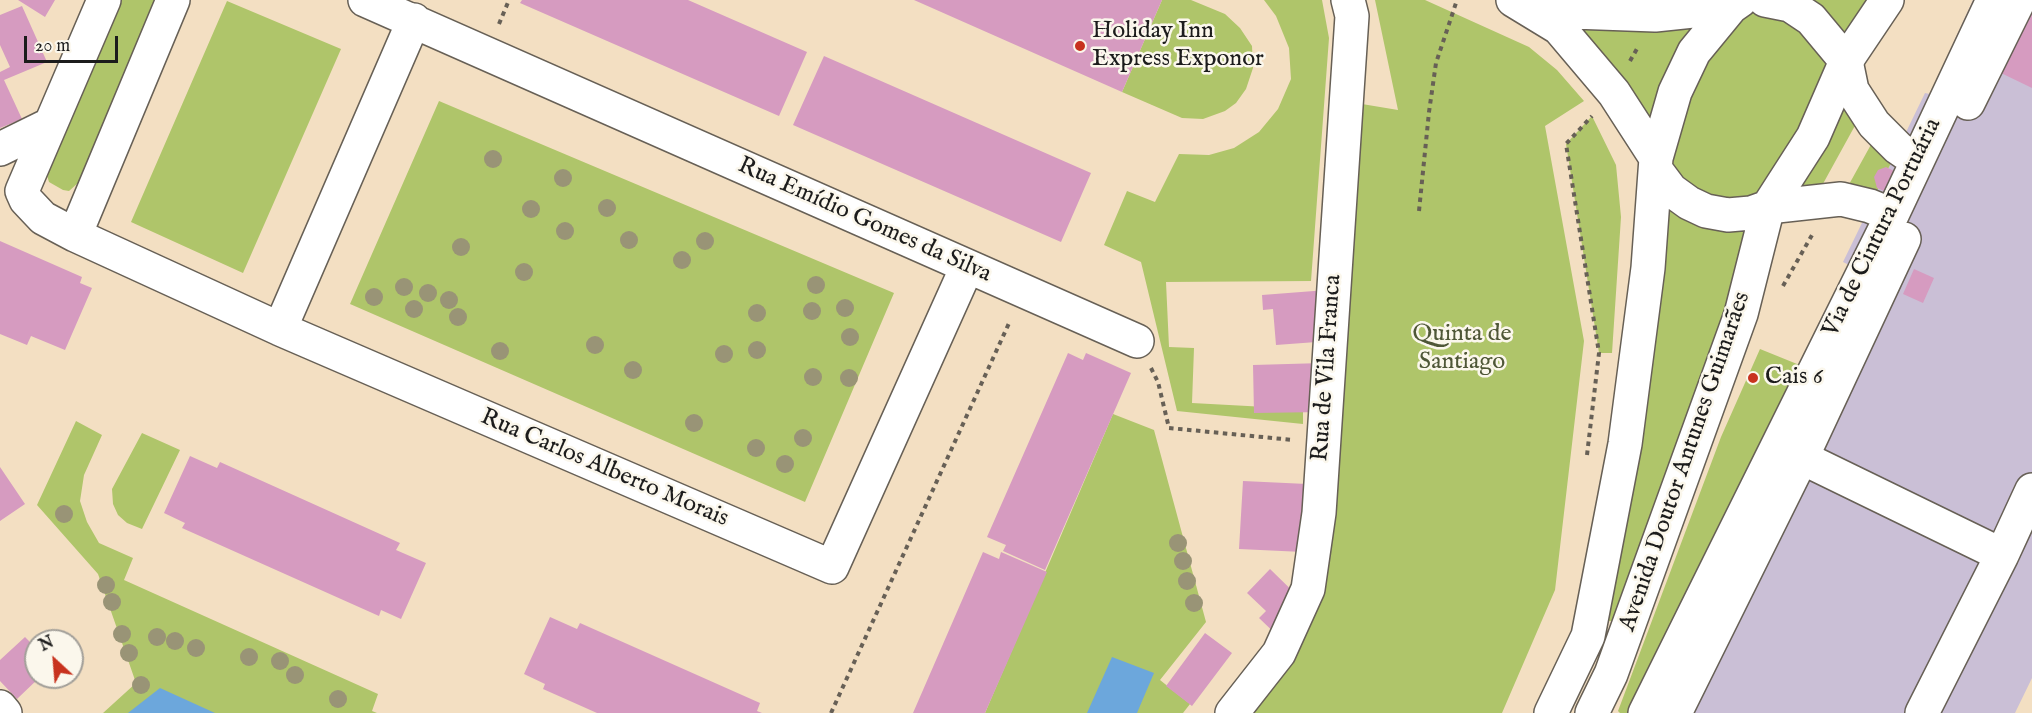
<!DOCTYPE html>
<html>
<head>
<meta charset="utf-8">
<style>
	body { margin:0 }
	#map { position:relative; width:2032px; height:713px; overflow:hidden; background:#f3dfc2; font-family:"IM FELL English",serif }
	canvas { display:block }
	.north { position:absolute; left:24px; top:629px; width:60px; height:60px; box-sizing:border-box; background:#fbf7ec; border:2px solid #a29f99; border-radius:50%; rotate:334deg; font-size:16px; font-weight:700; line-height:24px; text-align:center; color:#1c1c1c }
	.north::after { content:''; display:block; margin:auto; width:21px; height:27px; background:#c8321e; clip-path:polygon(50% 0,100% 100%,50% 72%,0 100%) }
	.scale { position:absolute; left:24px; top:36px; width:94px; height:27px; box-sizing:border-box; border:3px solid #1c1c1c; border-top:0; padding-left:8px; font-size:18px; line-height:21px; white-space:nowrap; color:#1c1c1c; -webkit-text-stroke:4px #fbf7ec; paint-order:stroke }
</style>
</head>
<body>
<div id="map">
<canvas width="2032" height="713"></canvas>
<div class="north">N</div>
<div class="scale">20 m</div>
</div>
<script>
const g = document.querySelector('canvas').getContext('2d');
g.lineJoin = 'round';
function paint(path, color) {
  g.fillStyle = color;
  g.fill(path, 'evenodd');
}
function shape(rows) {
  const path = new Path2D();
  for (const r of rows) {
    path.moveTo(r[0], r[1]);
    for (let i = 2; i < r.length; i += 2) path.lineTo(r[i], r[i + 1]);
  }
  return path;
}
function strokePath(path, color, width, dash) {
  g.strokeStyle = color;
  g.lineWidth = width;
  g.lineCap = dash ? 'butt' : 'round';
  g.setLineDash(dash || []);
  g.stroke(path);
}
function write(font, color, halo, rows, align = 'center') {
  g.font = font + ' "IM FELL English",serif';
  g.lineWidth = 5;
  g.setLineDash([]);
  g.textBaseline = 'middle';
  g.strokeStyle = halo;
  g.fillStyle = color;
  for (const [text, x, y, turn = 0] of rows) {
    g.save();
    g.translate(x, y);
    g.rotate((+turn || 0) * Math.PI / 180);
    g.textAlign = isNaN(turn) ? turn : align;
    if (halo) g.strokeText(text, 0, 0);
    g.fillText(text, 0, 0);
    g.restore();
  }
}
paint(shape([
	[1973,0,2032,0,2032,678,2015,713,1632,713,1851,266,1843,262,1925,93,1930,94]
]), '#cabfd6');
paint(shape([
	[121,0,156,0,78,183,69,191,63,190,49,182,46,172],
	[1162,0,1191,0,1225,14,1240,28,1252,46,1253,68,1246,89,1236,103,1225,111,1203,119,1182,118,1122,92],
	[1264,0,1322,0,1329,38,1311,281,1166,282,1169,347,1194,348,1192,403,1303,409,1303,424,1177,411,1141,262,1104,245,1127,191,1155,202,1179,154,1209,155,1234,148,1259,132,1278,109,1291,79,1289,48,1276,16],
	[1375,0,1425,0,1529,47,1557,70,1584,101,1545,126,1584,341,1555,590,1502,713,1249,713,1288,658,1362,104,1398,110],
	[1519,0,1887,0,1813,137,1629,623,1591,619,1656,170],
	[227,1,341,49,243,273,131,222],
	[439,101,894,293,805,502,350,304],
	[1844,104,1857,122,1819,191,1796,192],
	[1592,116,1616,165,1621,217,1612,353,1599,353,1566,144],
	[1873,141,1895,155,1874,197,1847,188],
	[1760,349,1802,366,1632,713,1620,713,1618,711,1721,437],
	[1113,414,1154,430,1206,622,1160,680,1190,704,1183,713,985,713],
	[76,421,102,435,84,475,80,501,87,522,99,543,133,558,124,580,378,694,372,711,377,713,103,713,136,683,98,574,37,505],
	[142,433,180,450,142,529,127,523,118,515,113,504,112,489]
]), '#afc56a');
paint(shape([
	[1112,657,1154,673,1137,713,1087,713],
	[160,688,215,713,128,713]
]), '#6ca7dc');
paint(shape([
	[18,0,55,0,45,17],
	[522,0,688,0,807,52,779,116,520,3],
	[914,0,1162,0,1122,92],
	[22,6,47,62,4,80,22,119,0,128,0,72,10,67,0,45,0,15],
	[2032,9,2032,88,2001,73],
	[824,56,1091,173,1061,242,793,125],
	[1886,167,1896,172,1888,191,1884,191,1877,188,1874,177,1878,170],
	[0,241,82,277,80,283,92,288,65,350,31,336,27,345,0,334],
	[1914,269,1934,278,1923,303,1903,294],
	[1327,290,1330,341,1276,345,1273,309,1263,310,1262,295],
	[1068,353,1083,360,1086,353,1131,373,1045,570,1003,551,1006,545,987,537],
	[1323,363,1324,412,1254,413,1253,365],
	[190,456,217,468,220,462,400,543,396,550,426,563,401,619,381,610,379,616,182,528,185,523,164,513],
	[0,467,25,504,0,521],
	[1243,481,1307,484,1303,552,1239,549],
	[983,552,999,559,1001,552,1047,572,985,713,913,713],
	[1270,569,1312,610,1283,641,1259,618,1266,611,1247,593],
	[550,617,577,629,580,623,760,703,757,711,762,713,597,713,543,689,545,684,524,674],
	[1205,633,1232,653,1192,706,1166,686],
	[25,637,36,648,36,677,40,677,17,699,0,681,0,660]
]), '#d69bc0');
const minor = shape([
	[104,0,22,191,26,200,43,218,75,235,173,0],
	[365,0,1137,341],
	[1846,61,1852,90,1874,124,1898,148,1917,161],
	[1968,103,2019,0],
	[0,149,49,125],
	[1768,207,1841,199,1870,206,1892,215],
	[75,235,280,329,832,567,967,267],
	[280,329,414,20],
	[1782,448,2002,555],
	[0,707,5,713],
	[1232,713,1279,653,1308,589,1319,513,1352,16,1348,0],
	[1645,713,1892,215,1993,0],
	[1675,713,1802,457,1904,239],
	[1922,713,2002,555,2032,490]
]);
const major = shape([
	[1513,0,1559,28,1614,93,1656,158],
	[1765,0,1790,5,1811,19,1846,61],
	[1533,3,1573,12,1655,15,1731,7],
	[1656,170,1671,190,1689,203,1706,211,1728,215,1751,213,1768,207],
	[1551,713,1588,636,1625,444,1648,268,1656,158,1675,92,1694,52,1731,7,1741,0],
	[1592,713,1611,674,1741,314,1768,207,1813,137,1846,61,1887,0]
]);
strokePath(minor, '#676056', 36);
strokePath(major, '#676056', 36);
strokePath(shape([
	[499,24,509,0],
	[1630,61,1638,47],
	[1419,211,1429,112,1436,63,1457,0],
	[1783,286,1812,235],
	[1151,368,1158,382,1169,428,1293,440],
	[1587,455,1599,353,1566,144,1592,116],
	[831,713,1010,321]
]), '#676056', 4, [4.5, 4.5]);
strokePath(minor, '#fff', 33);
strokePath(major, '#fff', 33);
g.fillStyle = '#999476';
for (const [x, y] of [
	[493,159],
	[563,178],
	[607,208],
	[531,209],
	[565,231],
	[629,240],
	[705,241],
	[461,247],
	[682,260],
	[524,272],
	[816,285],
	[404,287],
	[428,293],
	[374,297],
	[449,300],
	[845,308],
	[414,309],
	[812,311],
	[757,313],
	[458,317],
	[850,337],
	[595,345],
	[757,350],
	[500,351],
	[724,354],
	[633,370],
	[813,377],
	[849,378],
	[694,423],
	[803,438],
	[756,448],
	[785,464],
	[64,514],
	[1178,543],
	[1183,561],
	[1187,581],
	[106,585],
	[112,602],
	[1194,603],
	[122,634],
	[157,637],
	[175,641],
	[196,648],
	[129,653],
	[249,657],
	[280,661],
	[295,675],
	[141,685],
	[338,699]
]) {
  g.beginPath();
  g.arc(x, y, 9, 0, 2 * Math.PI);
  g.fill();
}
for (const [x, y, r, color] of [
	[1080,46,6,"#c8321e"],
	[1753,378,6,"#c8321e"]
]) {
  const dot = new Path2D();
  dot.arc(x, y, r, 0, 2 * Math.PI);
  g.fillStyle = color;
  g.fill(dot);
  strokePath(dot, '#fbf7ec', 2);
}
write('24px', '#1c1c1c', '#fbf7ec', [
	["Holiday Inn",1092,32],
	["Express Exponor",1092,60],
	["Cais 6",1765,378]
], 'left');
write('24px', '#1c1c1c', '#fbf7ec', [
	["Rua Emídio Gomes da Silva",864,221,24],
	["Via de Cintura Portuária",1883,228,-64],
	["Rua de Vila Franca",1328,368,-86],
	["Avenida Doutor Antunes Guimarães",1686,462,-71],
	["Rua Carlos Alberto Morais",604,469,23]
]);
write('24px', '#4f5737', '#fbf7ec', [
	["Quinta de",1462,335],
	["Santiago",1462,363]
]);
</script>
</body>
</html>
